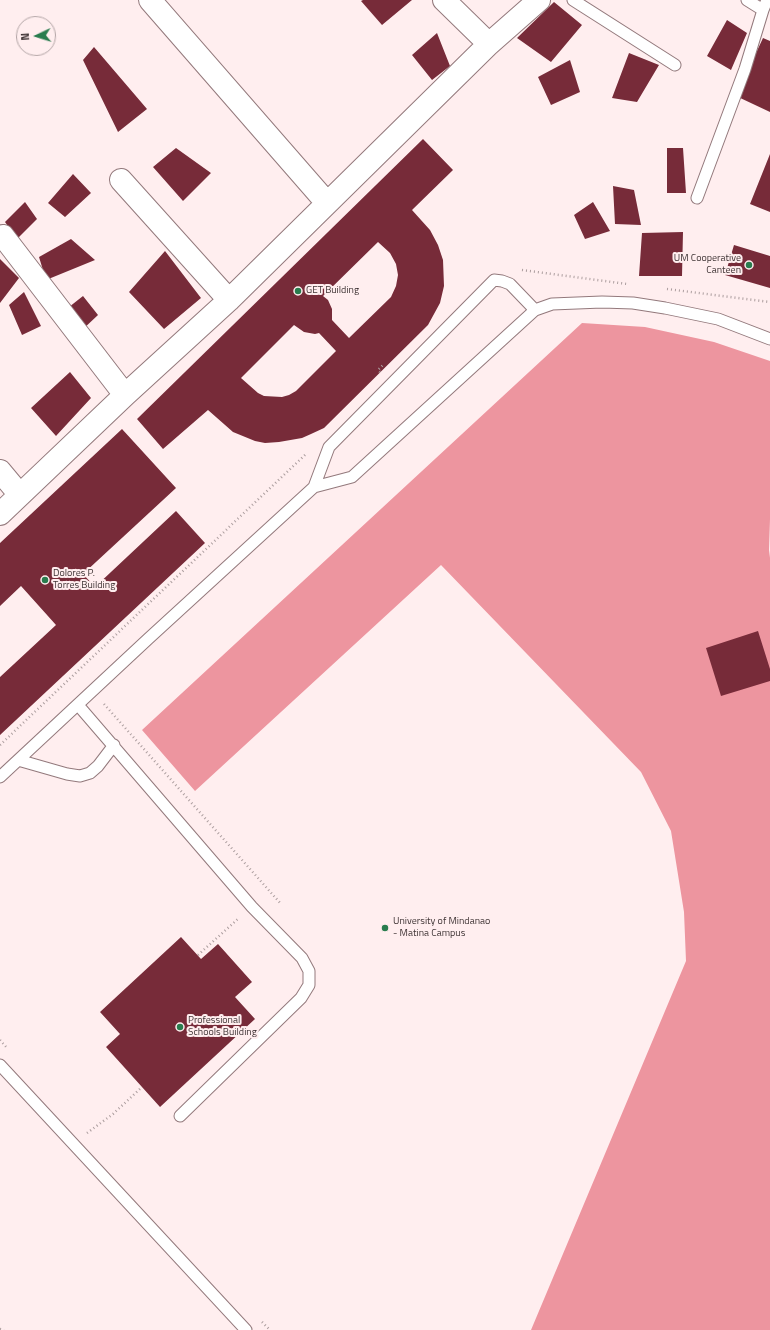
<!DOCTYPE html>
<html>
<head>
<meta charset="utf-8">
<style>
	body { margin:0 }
	#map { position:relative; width:770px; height:1330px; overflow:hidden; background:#ffeeef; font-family:"Titillium Web",sans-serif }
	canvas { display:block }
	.north { position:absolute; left:16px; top:16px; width:40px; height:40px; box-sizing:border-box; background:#ffeeef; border:1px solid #b2a4a5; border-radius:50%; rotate:266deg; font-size:11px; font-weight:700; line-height:16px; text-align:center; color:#3f3435 }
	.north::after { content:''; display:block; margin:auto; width:14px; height:18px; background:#297c4e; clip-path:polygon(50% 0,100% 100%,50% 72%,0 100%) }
</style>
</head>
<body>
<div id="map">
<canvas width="770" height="1330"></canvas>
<div class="north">N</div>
</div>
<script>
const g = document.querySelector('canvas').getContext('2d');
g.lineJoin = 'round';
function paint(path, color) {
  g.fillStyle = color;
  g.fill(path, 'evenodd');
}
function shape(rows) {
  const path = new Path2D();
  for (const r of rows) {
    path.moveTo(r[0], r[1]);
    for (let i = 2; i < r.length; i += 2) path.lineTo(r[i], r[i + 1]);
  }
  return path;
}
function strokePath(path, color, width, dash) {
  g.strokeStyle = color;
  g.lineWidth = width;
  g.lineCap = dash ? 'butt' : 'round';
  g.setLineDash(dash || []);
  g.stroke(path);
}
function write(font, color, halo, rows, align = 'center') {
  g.font = font + ' "Titillium Web",sans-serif';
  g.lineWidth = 4;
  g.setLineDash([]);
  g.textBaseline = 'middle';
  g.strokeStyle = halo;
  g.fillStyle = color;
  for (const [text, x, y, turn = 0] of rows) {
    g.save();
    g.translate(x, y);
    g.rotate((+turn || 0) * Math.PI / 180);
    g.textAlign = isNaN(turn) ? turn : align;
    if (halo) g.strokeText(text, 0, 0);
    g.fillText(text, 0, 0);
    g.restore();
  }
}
paint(shape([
	[582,323,645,327,714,342,770,361,770,519,769,550,770,558,770,1330,531,1330,686,961,684,912,671,831,641,772,441,565,195,791,142,730]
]), '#ed959f');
paint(shape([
	[363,0,412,0,382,25,361,1],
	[554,2,582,25,551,62,517,38],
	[727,20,747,33,731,70,707,56],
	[437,33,450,66,432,80,412,55],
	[763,38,770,41,770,112,736,96],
	[94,47,147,109,118,132,83,60],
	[629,53,659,65,637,102,612,98],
	[570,60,580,92,551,105,538,77],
	[423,139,453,170,412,210,430,230,438,245,443,260,444,286,440,303,428,325,324,428,311,434,302,438,279,442,265,443,255,441,233,432,208,410,163,449,137,419],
	[378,242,390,253,396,264,398,275,396,286,391,297,349,338,332,320,332,309,328,300,323,296],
	[294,325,304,332,315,334,319,333,336,351,296,391,289,395,282,397,264,396,258,393,241,378],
	[176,148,211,173,183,201,153,167],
	[667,148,683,148,686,193,667,193],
	[770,154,770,212,750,204],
	[73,174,91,193,65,217,48,203],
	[613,186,634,190,641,225,615,224],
	[25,202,37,219,17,239,5,222],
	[593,202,610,231,585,239,574,215],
	[683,232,682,276,639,276,642,233],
	[71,239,95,260,46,280,39,257],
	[734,245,770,256,770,288,725,275],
	[165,251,201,298,164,329,129,292],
	[0,259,19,278,0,303],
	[24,292,41,326,22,335,9,305],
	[83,296,98,315,81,331,64,311],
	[70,372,91,398,56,436,31,408],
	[122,429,176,488,83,574,95,587,176,511,205,543,0,735,0,677,56,625,21,586,0,606,0,543],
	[758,631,770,669,770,681,721,696,706,648],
	[181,937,201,959,218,944,252,982,235,997,255,1019,160,1107,106,1047,120,1034,100,1012]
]), '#772b39');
const service = shape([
	[573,0,675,65],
	[747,0,763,10],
	[697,198,745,69,763,10,767,0],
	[314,487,352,477,535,310,552,304,602,302,633,303,665,308,718,319,770,339],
	[78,705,252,907,302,958,309,971,309,985,301,998,180,1116],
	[18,760,67,774,80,776,90,773,98,766,114,745],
	[0,777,148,639,314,487,329,447,494,280,502,281,510,284,535,310],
	[0,1065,246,1330]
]);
const minor = shape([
	[150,0,327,203],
	[444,0,489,44],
	[121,180,229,300],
	[3,236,125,395],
	[0,471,20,495],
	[0,514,125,395,229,300,489,44,539,0]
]);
strokePath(service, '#93797c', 13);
strokePath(minor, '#93797c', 24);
strokePath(shape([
	[522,270,627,284],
	[667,289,770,302],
	[380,372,378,370,383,365],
	[104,704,281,904],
	[0,745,307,453],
	[198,955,239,918],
	[0,1040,8,1049],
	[87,1133,113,1114,142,1087],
	[262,1322,270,1330],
	[0,1329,4,1330]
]), '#ac9e9f', 2.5, [1, 3]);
strokePath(service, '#fff', 11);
strokePath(minor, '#fff', 22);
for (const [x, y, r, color] of [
	[749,265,4,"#297c4e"],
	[298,291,4,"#297c4e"],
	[45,580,4,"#297c4e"],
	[385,928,4,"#297c4e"],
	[180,1027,4,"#297c4e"]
]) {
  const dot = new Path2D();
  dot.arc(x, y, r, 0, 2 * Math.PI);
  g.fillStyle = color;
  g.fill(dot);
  strokePath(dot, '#ffeeef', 1.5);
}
write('10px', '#3f3435', '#ffeeef', [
	["UM Cooperative",741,259,"right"],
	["Canteen",741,271,"right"],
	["GET Building",306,291],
	["Dolores P.",53,574],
	["Torres Building",53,586],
	["University of Mindanao",393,922],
	["- Matina Campus",393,934],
	["Professional",188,1021],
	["Schools Building",188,1033]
], 'left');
</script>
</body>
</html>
